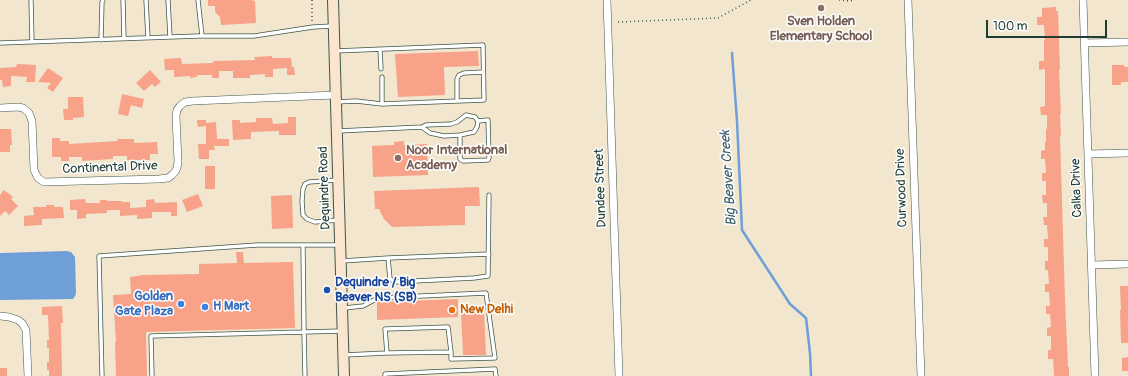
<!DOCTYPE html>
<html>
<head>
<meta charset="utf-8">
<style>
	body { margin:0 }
	#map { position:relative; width:1128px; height:376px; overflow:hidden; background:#f2e7ce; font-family:Pangolin,sans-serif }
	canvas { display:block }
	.scale { position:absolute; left:986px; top:20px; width:121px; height:18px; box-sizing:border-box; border:2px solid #1f3d34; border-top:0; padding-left:5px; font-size:12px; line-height:14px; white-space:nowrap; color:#1f3d34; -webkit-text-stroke:3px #fff; paint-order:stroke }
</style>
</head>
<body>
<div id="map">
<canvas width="1128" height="376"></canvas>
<div class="scale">100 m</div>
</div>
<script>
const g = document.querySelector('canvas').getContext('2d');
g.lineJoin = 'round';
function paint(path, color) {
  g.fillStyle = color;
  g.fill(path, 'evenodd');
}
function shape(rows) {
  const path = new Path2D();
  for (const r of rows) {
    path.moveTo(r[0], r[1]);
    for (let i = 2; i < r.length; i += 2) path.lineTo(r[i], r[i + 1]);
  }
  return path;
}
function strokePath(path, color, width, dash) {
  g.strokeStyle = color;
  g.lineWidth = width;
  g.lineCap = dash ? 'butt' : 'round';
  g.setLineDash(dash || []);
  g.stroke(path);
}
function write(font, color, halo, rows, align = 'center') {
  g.font = font + ' Pangolin,sans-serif';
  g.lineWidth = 3;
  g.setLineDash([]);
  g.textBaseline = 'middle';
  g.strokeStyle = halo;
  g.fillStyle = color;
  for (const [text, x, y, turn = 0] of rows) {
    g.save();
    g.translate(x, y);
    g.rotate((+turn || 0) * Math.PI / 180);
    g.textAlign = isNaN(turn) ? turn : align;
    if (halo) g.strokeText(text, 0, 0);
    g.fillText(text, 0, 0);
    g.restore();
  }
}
paint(shape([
	[66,251,71,252,75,257,76,293,75,296,73,299,0,300,0,253]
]), '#6e9fd8');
strokePath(shape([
	[732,53,737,121,742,230,790,304,806,318,810,353,811,376]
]), '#6e9fd8', 2.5);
paint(shape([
	[208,0,251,0,255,1,256,23,221,25,220,17,215,12,215,6,208,6],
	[1056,7,1056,11,1058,11,1060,69,1059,69,1061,114,1060,114,1061,136,1060,136,1065,300,1068,367,1069,367,1069,376,1054,376,1053,359,1048,359,1048,350,1051,350,1051,336,1047,336,1047,328,1051,327,1050,314,1046,314,1046,306,1050,306,1049,292,1045,292,1045,284,1049,284,1048,270,1045,270,1045,261,1048,261,1048,247,1044,247,1044,239,1048,239,1047,225,1044,225,1043,217,1047,217,1047,203,1043,203,1042,195,1046,195,1046,181,1042,181,1042,173,1046,173,1045,159,1041,159,1041,151,1045,150,1045,142,1046,142,1046,129,1047,129,1047,115,1041,115,1040,107,1045,106,1045,69,1039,70,1039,61,1044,61,1044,40,1045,40,1044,25,1037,25,1037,17,1042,17,1042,8],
	[478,51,479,66,444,67,445,95,398,97,395,54],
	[272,56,272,58,291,58,292,67,294,67,295,75,287,75,287,68,273,69,273,77,265,77,265,74,250,75,250,78,233,78,233,71,219,71,219,78,212,78,212,75,197,75,197,77,190,78,190,76,174,77,174,70,165,70,164,59,181,58,182,64,213,63,213,61,255,60,254,57],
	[17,64,36,65,35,82,26,82,27,77,11,76,11,86,3,87,2,80,0,80,0,68,16,67],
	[1112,65,1124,65,1125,67,1128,67,1128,82,1121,82,1121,85,1112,85],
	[48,68,63,78,53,92,47,88,51,83,38,82],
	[150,70,161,82,155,87,152,84,144,91,136,83],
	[122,94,144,99,142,108,131,105,128,116,118,114],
	[68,97,83,97,84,117,73,118,73,120,64,120,63,109,68,109],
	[288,117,296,117,296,135,279,135,279,131,251,132,251,139,233,140,232,120,240,120,240,123,256,122,256,118,272,118,273,124,288,123],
	[197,120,206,120,206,123,216,122,217,139,229,139,229,146,214,146,215,150,209,150,209,159,199,159,198,144,206,144,206,126,198,127],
	[0,129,11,129,12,145,10,145,10,152,0,152],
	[52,138,60,138,60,141,69,141,69,144,118,141,117,139,134,139,134,143,157,142,158,154,150,154,150,160,127,160,127,156,113,156,113,159,82,161,82,157,69,157,69,161,61,161,61,157,52,157],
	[404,141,404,145,427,144,428,175,373,177,372,146,394,145,394,142],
	[205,166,215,166,215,189,205,189],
	[479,187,480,206,465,206,465,225,392,227,384,219,379,209,375,209,374,191],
	[4,190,13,197,11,199,18,206,9,215,5,211,0,216,0,195],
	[198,194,203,206,187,212,182,200],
	[292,195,293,228,272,229,271,196],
	[85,199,86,203,100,203,100,200,107,200,107,201,122,201,122,202,130,202,130,208,146,207,146,200,154,199,155,203,177,202,177,216,171,216,171,212,152,212,152,218,137,219,137,215,120,216,120,210,107,210,107,213,86,214,86,218,77,219,77,210,70,210,70,200],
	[46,205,54,205,54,207,63,207,64,218,42,219,42,225,24,226,24,216,34,215,33,207,46,207],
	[236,252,243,252,244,263,293,262,295,328,146,332,147,376,116,376,115,342,116,342,113,295,131,294,130,277,143,275,199,274,199,264,237,263],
	[1120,286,1128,286,1128,343,1121,343,1120,310,1121,310],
	[458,299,458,317,377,320,377,302,378,302],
	[62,306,63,323,61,323,62,376,49,376,49,370,47,370,47,362,49,362,49,348,47,348,47,340,49,340,48,315,42,315,42,307],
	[461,313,484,313,486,355,463,355],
	[1128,357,1128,371,1122,371,1122,358],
	[0,368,7,368,7,376,0,376]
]), '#f7a289');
const service = shape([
	[31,0,32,42],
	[123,0,124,39],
	[146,0,148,38],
	[168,0,170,37],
	[198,0,202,36],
	[101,40,102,2,103,0],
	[0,43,199,36,254,36,313,27,332,26],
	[380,49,381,69],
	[335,51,483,45,484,100,382,104,356,101,336,102],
	[382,77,382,104],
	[457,101,457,79,459,75,464,73,483,72],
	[338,131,422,127,426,125,451,124,457,122,466,115,475,117,478,121,477,127,474,132,460,135,444,136,430,133,422,127],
	[460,135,460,159,463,161,488,160,489,158,488,120,478,121],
	[337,180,309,182,305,184,303,189,302,201,303,215,307,219,315,222,339,220],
	[303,246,304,332,305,376],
	[388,258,489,254],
	[342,261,388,258,390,279,395,282,474,278,488,276,489,195],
	[344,308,363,306,378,298,486,293,495,358,451,359,451,352],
	[344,355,387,353,451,352,448,327,385,329,387,353],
	[102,376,99,256,257,245,339,245],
	[152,376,151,336,342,331],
	[385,376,385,374,495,369,496,376]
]);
const minor = shape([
	[607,0,619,376],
	[908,0,921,376],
	[1083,0,1095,376],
	[1085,43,1128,42],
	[0,108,18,107,23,108,29,113,32,121,34,170,38,178,44,182,159,179,168,178,172,175,175,172,177,168,178,162,176,116,177,110,180,106,185,102,193,101,335,95],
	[1088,154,1128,153],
	[1092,265,1128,264],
	[0,316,9,317,18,320,22,323,26,330,28,376]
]);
const secondary = shape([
	[333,0,344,376]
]);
strokePath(service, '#3f564b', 5);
strokePath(minor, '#3f564b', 8);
strokePath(secondary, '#3f564b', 12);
strokePath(shape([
	[312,0,312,21],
	[839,0,850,1,854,0],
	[618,22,718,18,751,0]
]), '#3f564b', 1.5, [1, 3]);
strokePath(service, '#fff', 3.5);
strokePath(minor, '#fff', 7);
strokePath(secondary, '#fce5cf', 10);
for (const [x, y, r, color] of [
	[821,8,4,"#8d6e63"],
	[398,158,4,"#8d6e63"],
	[327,290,4,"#1a4fb4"],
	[181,304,4,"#3f7fe0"],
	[205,307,4,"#3f7fe0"],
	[452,310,4,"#e8710a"]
]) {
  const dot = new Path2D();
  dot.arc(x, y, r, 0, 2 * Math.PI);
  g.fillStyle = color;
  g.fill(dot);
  strokePath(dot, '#fff', 1.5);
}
write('bold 13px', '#785e54', '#fff', [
	["Sven Holden",821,22],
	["Elementary School",821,37],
	["Noor International",406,151,"left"],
	["Academy",406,166,"left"]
]);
write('13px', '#1f3d34', '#fff', [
	["Continental Drive",110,168,-2],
	["Dequindre Road",325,188,-92],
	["Dundee Street",601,188,-92],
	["Curwood Drive",902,188,-92],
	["Calka Drive",1077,188,-92]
]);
write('bold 13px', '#164399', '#fff', [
	["Dequindre / Big",335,283],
	["Beaver NS (SB)",335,298]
], 'left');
write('bold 13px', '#366cbe', '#fff', [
	["Golden",173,297],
	["Gate Plaza",173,312],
	["H Mart",213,307,"left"]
], 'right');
write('bold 13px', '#c56008', '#fff', [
	["New Delhi",460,310]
], 'left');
write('italic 14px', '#3b5f6d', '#fff', [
	["Big Beaver Creek",729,178,-94]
]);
</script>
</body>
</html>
